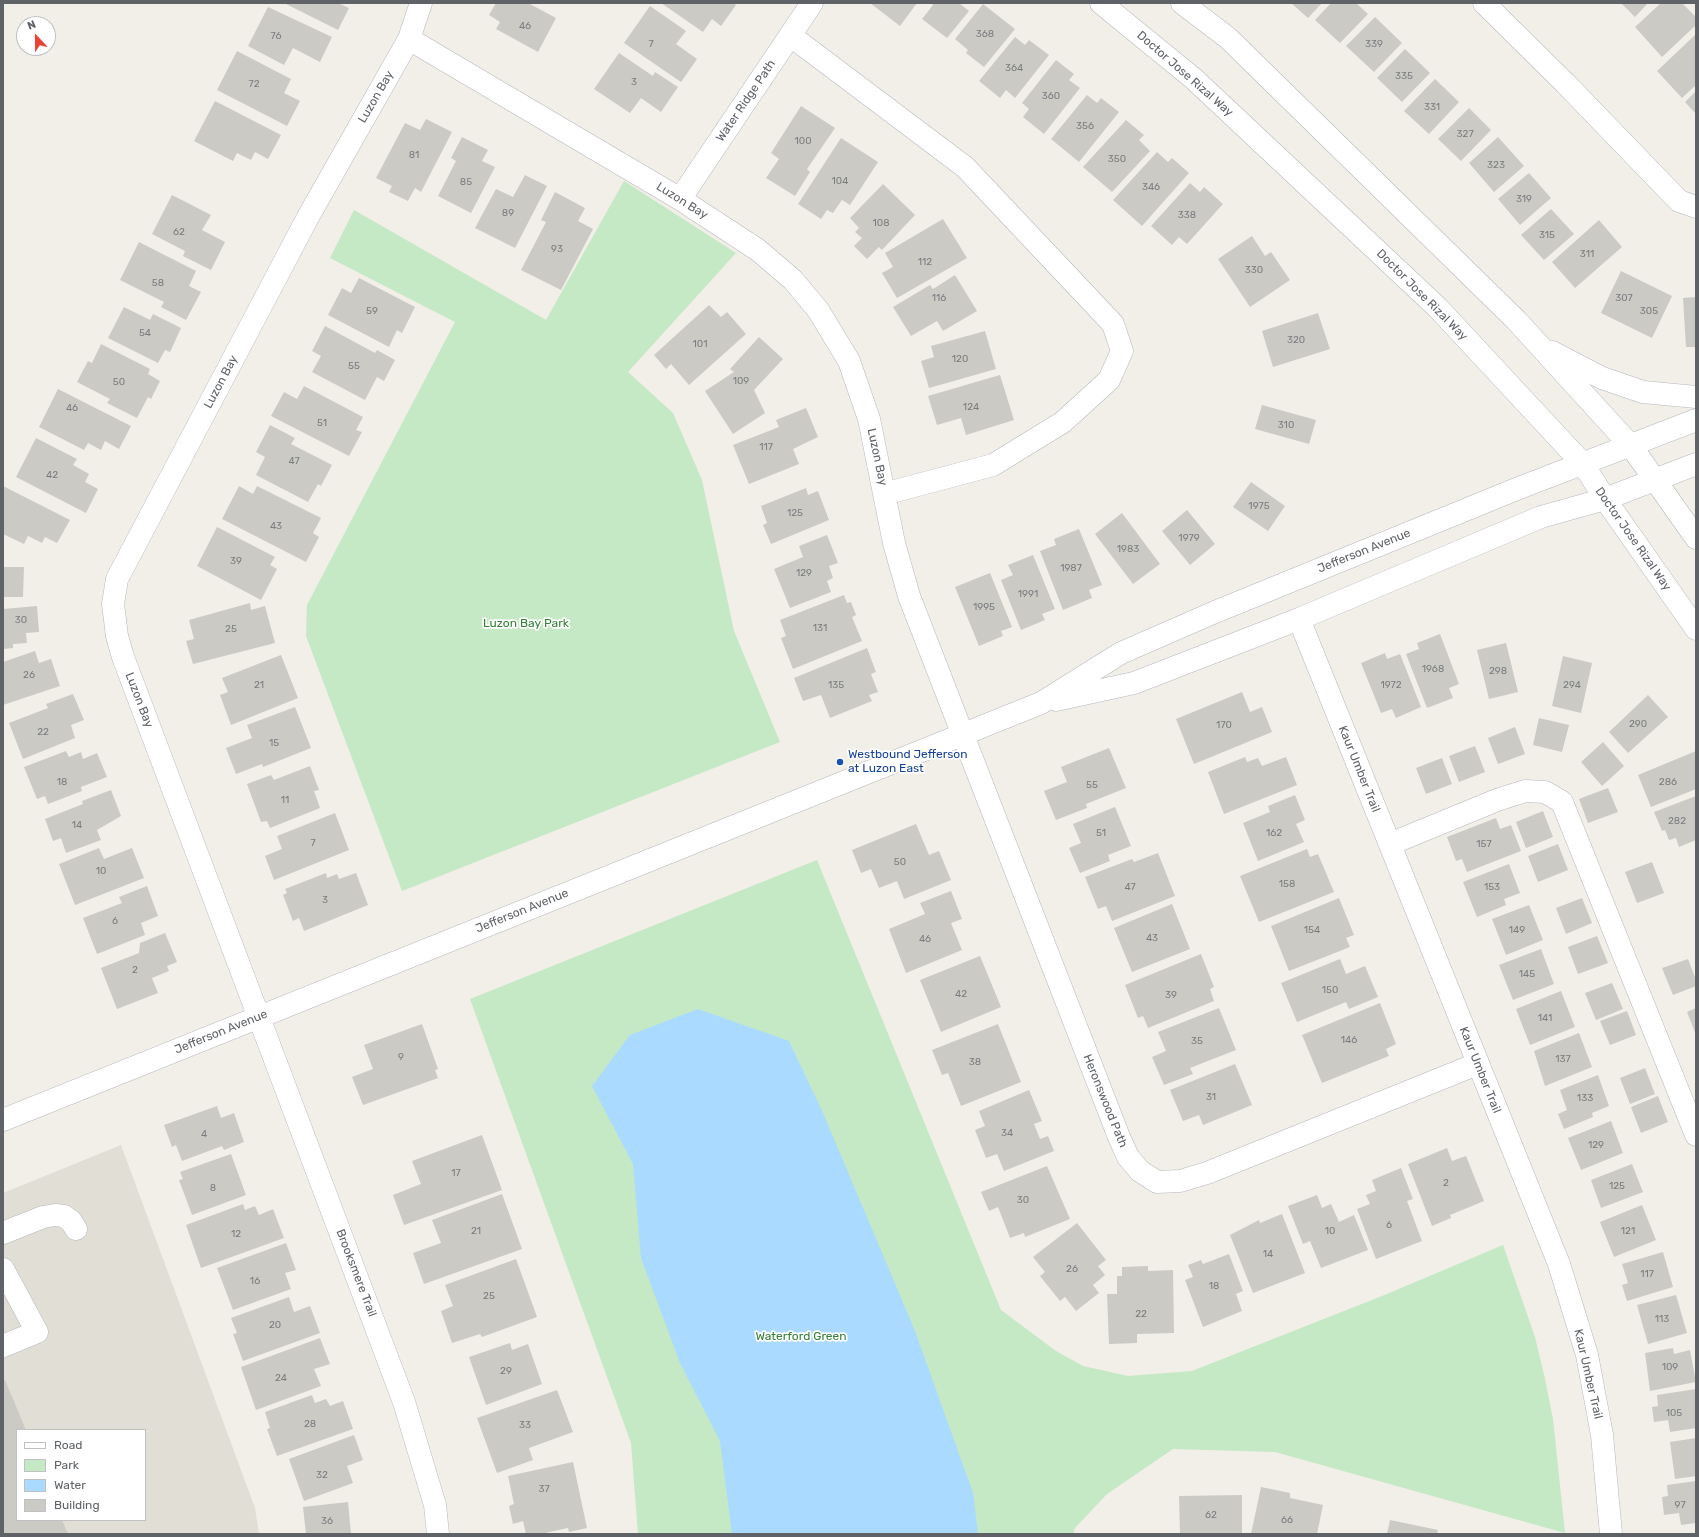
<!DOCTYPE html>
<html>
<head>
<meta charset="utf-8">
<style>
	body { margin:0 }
	#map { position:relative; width:1699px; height:1537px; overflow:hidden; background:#f1efe8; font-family:Rubik,sans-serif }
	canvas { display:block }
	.frame { position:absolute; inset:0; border:4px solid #5f6368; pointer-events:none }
	.legend { position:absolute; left:16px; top:1429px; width:130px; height:92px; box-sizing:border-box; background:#fff; border:1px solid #bfc1c3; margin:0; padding:5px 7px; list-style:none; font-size:12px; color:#5f6368 }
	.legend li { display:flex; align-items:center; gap:8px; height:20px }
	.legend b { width:20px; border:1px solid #bfc1c3 }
	.north { position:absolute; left:16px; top:16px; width:40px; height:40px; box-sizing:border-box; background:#fff; border:1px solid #bfc1c3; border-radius:50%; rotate:338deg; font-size:11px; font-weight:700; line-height:16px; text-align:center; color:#5f6368 }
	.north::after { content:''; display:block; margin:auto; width:14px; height:18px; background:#ea4335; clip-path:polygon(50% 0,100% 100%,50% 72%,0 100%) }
</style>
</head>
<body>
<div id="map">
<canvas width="1699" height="1537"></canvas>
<div class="frame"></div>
<ul class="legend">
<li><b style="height:5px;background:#fff"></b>Road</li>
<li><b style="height:11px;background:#c5e8c5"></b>Park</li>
<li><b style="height:11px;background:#aadaff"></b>Water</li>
<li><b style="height:11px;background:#cccac5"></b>Building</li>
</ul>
<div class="north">N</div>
</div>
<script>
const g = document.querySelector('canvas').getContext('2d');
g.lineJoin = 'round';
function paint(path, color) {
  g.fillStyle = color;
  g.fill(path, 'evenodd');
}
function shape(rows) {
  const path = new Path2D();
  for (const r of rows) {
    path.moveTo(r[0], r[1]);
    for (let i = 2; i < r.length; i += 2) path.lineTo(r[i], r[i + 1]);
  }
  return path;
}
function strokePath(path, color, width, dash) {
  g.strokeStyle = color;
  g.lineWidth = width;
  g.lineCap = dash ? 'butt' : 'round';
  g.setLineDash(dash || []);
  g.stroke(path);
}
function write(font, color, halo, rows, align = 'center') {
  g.font = font + ' Rubik,sans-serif';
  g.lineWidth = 3.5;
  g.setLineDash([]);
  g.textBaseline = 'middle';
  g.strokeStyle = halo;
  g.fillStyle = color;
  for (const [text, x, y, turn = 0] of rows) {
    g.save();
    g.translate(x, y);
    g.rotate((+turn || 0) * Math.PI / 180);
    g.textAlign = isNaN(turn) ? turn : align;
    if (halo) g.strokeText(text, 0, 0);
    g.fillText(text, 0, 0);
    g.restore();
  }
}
paint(shape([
	[121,1145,255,1508,259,1534,3,1534,3,1193],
	[17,1430,145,1430,145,1520,17,1520]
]), '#e1ded6');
paint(shape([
	[624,181,736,253,628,372,673,413,702,480,734,631,780,742,402,891,306,636,307,605,455,322,330,258,354,210,546,320],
	[817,860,1001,1310,1056,1351,1083,1366,1128,1376,1192,1371,1387,1294,1503,1245,1535,1337,1545,1379,1553,1419,1565,1533,1275,1452,1173,1449,1107,1494,1075,1528,1073,1534,638,1534,631,1443,470,999]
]), '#c5e8c5');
paint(shape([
	[698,1009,789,1041,823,1113,915,1331,973,1493,978,1534,732,1534,720,1441,680,1363,641,1258,633,1164,592,1086,630,1035]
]), '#aadaff');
paint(shape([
	[284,3,338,3,349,8,338,30],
	[496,3,528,3,556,18,538,52,496,29,500,22,489,15],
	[661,3,733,3,736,5,721,26,712,19,703,32],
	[870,3,917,3,900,26],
	[931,3,959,3,969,11,947,38,922,19,933,5],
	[1291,3,1322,3,1308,18],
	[1331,3,1356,3,1368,14,1340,43,1315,20],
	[1621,3,1648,3,1635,17],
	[1661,3,1682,3,1696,17,1696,25,1662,57,1635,27],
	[983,4,1015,29,984,67,966,53,968,50,955,39],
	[650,6,686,31,676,44,697,59,681,82,624,43],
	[268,7,332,37,320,62,293,48,284,65,248,46],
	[1375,17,1402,43,1374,72,1346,46],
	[1696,34,1696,85,1682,98,1657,71],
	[1015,37,1025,45,1029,40,1049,55,1015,98,1006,90,1000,98,979,81],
	[1405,49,1430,73,1402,102,1377,78],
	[237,51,291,79,284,93,300,101,287,126,217,90],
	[619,53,653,76,655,72,678,87,661,112,641,98,630,113,594,89],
	[1056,60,1074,74,1069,80,1080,88,1044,134,1023,117,1029,109,1022,103],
	[1435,79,1459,102,1429,134,1404,111],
	[1696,91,1696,114,1685,102],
	[1087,95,1097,103,1101,98,1119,112,1079,162,1051,139],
	[215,101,281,135,268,159,255,152,251,160,237,153,233,161,194,141],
	[801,106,835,128,807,169,810,172,795,196,766,178,779,159,771,153],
	[1469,108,1491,130,1461,161,1438,139],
	[426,119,452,132,421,192,415,188,408,201,389,192,392,186,376,178,405,123,420,130],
	[1126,120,1144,135,1139,140,1150,151,1112,192,1083,167],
	[462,137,488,150,482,161,495,167,471,213,438,196,456,161,451,158],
	[1498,137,1524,166,1494,192,1469,163],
	[841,138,878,162,850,205,842,200,833,213,827,210,821,219,798,204],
	[1157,152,1168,162,1172,158,1189,173,1142,226,1113,200],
	[1529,173,1551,198,1520,225,1498,199],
	[525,175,547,186,515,248,475,228,496,189,513,197],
	[1190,183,1200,192,1204,187,1223,204,1187,244,1179,237,1172,245,1151,226],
	[883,184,915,215,882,250,879,247,867,259,854,246,862,238,855,232,859,228,850,218],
	[555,192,585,208,578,221,593,229,561,290,521,270,546,222,541,220],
	[172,195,211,215,202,230,225,242,211,270,183,256,185,251,152,234],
	[1551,209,1574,234,1544,260,1521,235],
	[943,219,967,258,897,298,882,273,893,267,885,253],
	[1599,220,1622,247,1575,288,1552,262],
	[1252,236,1265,256,1271,252,1290,280,1250,307,1218,259],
	[139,242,196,271,189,286,201,292,186,320,161,307,164,302,120,280],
	[1621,271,1672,296,1652,338,1601,313],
	[955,275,977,311,943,331,937,321,911,336,893,307,930,285,933,289],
	[359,278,415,307,402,333,397,330,389,347,328,315,342,288,351,293],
	[1696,297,1696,347,1686,347,1683,298],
	[709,305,721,317,727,312,746,334,689,385,671,364,666,369,654,355],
	[124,307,150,320,153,314,181,328,170,352,165,350,158,363,108,338],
	[1318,313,1330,349,1273,367,1262,331],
	[325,326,375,353,377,350,395,360,384,381,377,377,365,400,312,372,321,356,312,351],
	[985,331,996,369,929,388,921,361,934,357,931,346],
	[759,337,783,359,754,390,765,413,733,434,705,391,734,372,730,369],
	[101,344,150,369,148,374,160,381,151,399,148,397,137,418,107,403,110,399,77,382,88,361,92,363],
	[1000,375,1014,420,966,435,961,418,937,425,928,396],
	[304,386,363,417,356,430,362,432,349,456,271,416,284,392,297,399],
	[58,389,131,426,119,449,105,441,101,450,88,443,84,450,39,427],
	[1262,405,1316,420,1309,444,1255,429],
	[806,408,818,437,793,449,799,464,749,484,733,445,779,427,776,420],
	[270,425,295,438,291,444,332,465,321,486,318,484,308,502,256,475,265,457,256,452],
	[36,438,77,459,73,465,89,474,85,482,98,489,86,513,16,477],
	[1251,482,1285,506,1268,531,1233,507],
	[3,486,70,520,57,543,45,537,42,543,28,536,24,544,3,534],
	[239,486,253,494,257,486,321,518,313,533,319,537,306,562,222,519],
	[806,488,808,495,818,491,829,520,771,544,763,525,767,523,761,506],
	[1187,510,1215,544,1190,565,1162,531],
	[1122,513,1160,564,1133,584,1095,534],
	[217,527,275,557,270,565,277,569,261,600,197,566],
	[1079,529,1102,585,1089,590,1092,598,1063,610,1040,551,1056,545,1054,539],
	[827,535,838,563,829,566,833,578,827,581,831,592,790,608,774,569,803,557,799,546],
	[1033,555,1055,609,1042,614,1045,620,1021,630,1001,580,1013,575,1008,565],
	[3,567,24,567,23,597,3,597],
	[990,573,1012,627,1001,631,1003,636,979,646,955,587],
	[844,595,847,603,851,602,856,615,852,617,862,641,793,669,781,638,786,636,780,620],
	[250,603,251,610,265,606,275,643,193,664,186,641,194,639,189,620],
	[37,606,39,632,26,633,27,643,13,644,13,648,3,649,3,609],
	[1440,634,1459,684,1449,688,1453,698,1427,708,1406,654,1419,649,1417,643],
	[1506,643,1518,692,1489,699,1477,650],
	[867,648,876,672,871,674,878,692,869,695,872,701,830,718,821,695,803,701,794,678],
	[35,651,39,663,51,659,60,686,3,705,3,662],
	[1385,653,1387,659,1400,654,1421,707,1396,718,1392,709,1381,713,1361,663],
	[281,655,298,698,231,725,220,695,228,692,222,678],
	[1563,656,1592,663,1581,713,1552,706],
	[1242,692,1250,712,1262,707,1272,732,1194,764,1176,719],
	[73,694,84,720,71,725,75,738,23,759,9,723,48,708,46,704],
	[1648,695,1668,717,1628,753,1609,732],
	[295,707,311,748,263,767,262,764,236,774,226,748,252,738,247,725],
	[1539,718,1569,725,1562,752,1533,745],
	[1515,727,1525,754,1498,764,1488,738],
	[1603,742,1624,766,1602,786,1581,762],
	[1475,746,1485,772,1459,782,1449,756],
	[1109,748,1126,788,1086,804,1087,808,1056,820,1044,791,1067,782,1061,767],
	[66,751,69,757,81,752,83,759,97,753,107,777,81,787,82,791,48,804,45,796,37,799,24,767],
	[1696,751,1696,789,1651,807,1638,775],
	[1245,757,1247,762,1258,758,1262,766,1286,757,1297,785,1224,814,1208,772],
	[1442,758,1452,784,1426,794,1416,768],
	[310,766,319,790,314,791,320,808,270,828,267,821,261,822,247,784,271,775,274,780],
	[1608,788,1618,812,1588,823,1579,799],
	[111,790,121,816,97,830,101,840,66,853,61,838,53,841,45,819,83,804,82,801],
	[1295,795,1305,820,1296,824,1304,842,1258,861,1243,823,1270,812,1268,806],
	[1696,796,1696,840,1679,847,1676,838,1669,840,1665,830,1662,831,1654,812],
	[1115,807,1131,846,1108,855,1110,861,1080,873,1069,848,1081,843,1073,824],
	[1543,811,1553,837,1526,848,1516,822],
	[335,813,349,850,274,880,265,856,282,849,277,836],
	[1496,818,1500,829,1511,825,1521,851,1467,872,1462,859,1456,861,1447,837],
	[916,824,929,855,939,851,951,880,904,899,897,881,879,888,871,869,861,873,852,850],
	[1558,844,1568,870,1538,882,1528,856],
	[99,848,104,859,132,848,144,878,75,905,59,864],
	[1307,849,1310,857,1318,854,1334,892,1259,922,1240,876],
	[1158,853,1175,896,1112,921,1106,906,1098,909,1085,877,1132,859,1134,862],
	[1652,862,1664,893,1637,903,1625,872],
	[1509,864,1520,893,1504,899,1506,905,1477,917,1463,882],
	[326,873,327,878,337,874,339,879,356,873,368,905,304,931,299,918,293,921,283,895,287,893,285,889],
	[147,886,158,916,141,923,145,935,97,954,83,918,122,903,119,897],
	[951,891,962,919,951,923,962,950,906,973,889,929,925,914,920,903],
	[1339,898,1354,935,1346,938,1350,947,1289,971,1271,926],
	[1582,898,1592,923,1566,934,1556,908],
	[1172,904,1190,949,1132,972,1114,928],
	[1529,905,1543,940,1506,955,1492,919],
	[165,933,177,962,167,966,169,971,152,978,158,993,117,1009,101,968,139,953,140,943],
	[1597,936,1608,963,1578,974,1568,947],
	[1541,949,1554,984,1513,1000,1499,965],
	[1201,954,1214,987,1210,989,1214,1001,1148,1028,1143,1016,1138,1018,1125,985],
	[980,956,1001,1007,941,1032,920,980],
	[1340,959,1346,974,1365,966,1378,997,1349,1009,1346,1002,1297,1022,1281,983],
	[1688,959,1696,980,1696,986,1673,995,1662,968],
	[1612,983,1623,1009,1596,1020,1585,993],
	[1561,991,1575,1027,1530,1045,1516,1009],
	[1380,1003,1396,1044,1386,1049,1389,1056,1322,1083,1302,1035],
	[1219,1008,1236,1050,1190,1068,1193,1074,1164,1085,1152,1057,1166,1051,1158,1032],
	[1696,1008,1696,1035,1687,1012],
	[1627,1011,1636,1035,1610,1045,1600,1021],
	[422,1024,438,1069,435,1070,438,1078,363,1105,352,1077,373,1069,364,1045],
	[998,1024,1021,1082,961,1106,948,1073,942,1075,932,1050],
	[1579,1033,1592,1067,1545,1086,1534,1051],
	[1235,1064,1252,1105,1203,1125,1199,1115,1183,1121,1170,1090],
	[1645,1068,1655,1094,1630,1104,1620,1078],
	[1598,1075,1609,1106,1592,1113,1593,1117,1564,1129,1558,1114,1567,1110,1560,1090],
	[1029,1090,1042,1121,1034,1124,1040,1139,1048,1136,1054,1151,1004,1171,997,1154,986,1158,975,1130,985,1126,979,1111],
	[1658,1096,1668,1122,1641,1133,1631,1107],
	[217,1106,221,1118,234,1113,244,1142,224,1150,222,1146,182,1161,176,1145,172,1147,164,1125],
	[1611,1121,1623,1153,1581,1170,1568,1138],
	[482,1135,502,1190,404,1225,393,1195,421,1184,412,1161],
	[1447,1148,1452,1161,1466,1156,1484,1201,1450,1215,1451,1218,1432,1226,1408,1164],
	[231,1154,246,1195,192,1215,179,1180,183,1179,180,1172],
	[1632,1164,1643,1192,1601,1208,1591,1180],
	[1047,1166,1070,1219,1025,1237,1024,1233,1010,1238,998,1207,989,1211,981,1192],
	[1401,1168,1413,1199,1407,1201,1422,1241,1376,1259,1357,1209,1370,1204,1366,1195,1376,1191,1372,1180],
	[502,1194,522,1249,424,1284,413,1253,441,1243,432,1220],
	[1317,1195,1322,1208,1331,1204,1339,1222,1354,1215,1368,1250,1321,1268,1310,1241,1303,1244,1288,1206],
	[243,1204,245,1210,255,1206,259,1215,273,1209,284,1238,201,1268,186,1225],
	[1642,1205,1656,1240,1614,1257,1600,1222],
	[1282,1214,1305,1273,1253,1293,1230,1235,1259,1220,1260,1223],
	[1077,1223,1106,1260,1098,1266,1105,1275,1093,1285,1099,1293,1076,1311,1065,1297,1060,1301,1040,1276,1045,1272,1033,1257],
	[286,1243,296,1270,285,1273,291,1289,233,1310,217,1268],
	[1663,1252,1673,1287,1627,1301,1622,1285,1628,1283,1622,1264],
	[1229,1254,1243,1291,1236,1294,1242,1311,1203,1327,1185,1280,1193,1277,1188,1265,1201,1260,1203,1264],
	[516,1259,537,1317,482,1337,480,1334,452,1343,441,1311,453,1306,445,1285],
	[1148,1266,1148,1271,1173,1270,1174,1333,1137,1334,1137,1343,1109,1344,1107,1294,1117,1294,1117,1276,1122,1276,1122,1267],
	[1676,1295,1687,1333,1648,1344,1637,1305],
	[289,1297,294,1312,310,1306,320,1333,243,1361,233,1334,237,1333,231,1318],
	[320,1338,330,1364,314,1369,321,1386,256,1410,241,1367],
	[510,1343,512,1350,528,1344,542,1384,486,1405,469,1357],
	[1673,1348,1674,1354,1690,1350,1696,1382,1650,1391,1645,1353],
	[5,1380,26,1430,17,1430,17,1520,62,1520,68,1534,3,1534,3,1381],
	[1696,1389,1696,1428,1670,1432,1668,1420,1654,1422,1652,1407,1658,1406,1657,1395],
	[557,1390,573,1432,529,1448,533,1460,497,1473,477,1418],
	[312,1395,315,1403,326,1399,330,1406,343,1401,353,1429,277,1456,267,1429,270,1428,265,1412],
	[354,1435,363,1460,347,1466,353,1483,304,1501,289,1459],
	[1696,1438,1696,1476,1675,1479,1670,1442],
	[573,1462,587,1528,569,1532,568,1528,540,1534,526,1534,523,1521,513,1524,509,1506,514,1504,508,1476],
	[1696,1481,1696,1523,1681,1525,1679,1513,1664,1515,1662,1497,1668,1496,1667,1485],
	[1261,1487,1290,1493,1290,1498,1323,1505,1317,1534,1251,1534],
	[1242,1495,1242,1534,1180,1534,1179,1496],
	[348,1502,351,1534,306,1534,303,1507],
	[1390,1520,1438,1530,1437,1534,1387,1534]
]), '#cccac5');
const minor = shape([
	[421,3,409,39,308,217,117,579,113,604,117,636,123,657,404,1402,435,1505,438,1534],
	[1101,3,1194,79,1438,308,1583,464,1605,499,1696,629],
	[1182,3,1228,38,1516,320,1631,446,1696,538],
	[1484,3,1565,83,1679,201,1696,207],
	[791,36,965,167,1113,324,1122,351,1109,380,1063,422,993,465,884,494],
	[409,39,680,199,758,250,793,280,818,310,849,361,869,419,894,543,909,596,1119,1137,1128,1157,1140,1171,1157,1182,1180,1181,1207,1173,1477,1064],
	[680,199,812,3],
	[1552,352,1602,378,1643,392,1696,397],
	[1299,619,1559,1264,1587,1355,1602,1435,1611,1534],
	[1056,700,1134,683,1299,619,1541,517,1605,499,1696,464],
	[1390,844,1497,800,1525,791,1545,792,1562,802,1696,1135],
	[3,1120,1041,703,1121,653,1215,612,1519,488,1696,420],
	[3,1233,43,1217,55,1215,64,1216,71,1221,76,1229],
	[3,1269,37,1332,3,1346]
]);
strokePath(minor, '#b5b8bc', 23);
strokePath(minor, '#fff', 22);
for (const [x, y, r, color] of [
	[840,762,4,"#1a4fb4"]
]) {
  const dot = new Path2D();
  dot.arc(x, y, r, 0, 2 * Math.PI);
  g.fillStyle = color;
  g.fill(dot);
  strokePath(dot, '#fff', 1.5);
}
write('10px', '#7a7d7f', null, [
	["46",525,26],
	["368",985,34],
	["76",276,36],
	["7",651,44],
	["339",1374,44],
	["364",1014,68],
	["335",1404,76],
	["3",634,82],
	["72",254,84],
	["360",1051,96],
	["331",1432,107],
	["356",1085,126],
	["327",1465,134],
	["100",803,141],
	["81",414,155],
	["350",1117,159],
	["323",1496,165],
	["104",840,181],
	["85",466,182],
	["346",1151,187],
	["319",1524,199],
	["89",508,213],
	["338",1187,215],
	["108",881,223],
	["62",179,232],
	["315",1547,235],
	["93",557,249],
	["311",1587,254],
	["112",925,262],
	["330",1254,270],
	["58",158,283],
	["116",939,298],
	["307",1624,298],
	["59",372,311],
	["305",1649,311],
	["54",145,333],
	["320",1296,340],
	["101",700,344],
	["120",960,359],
	["55",354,366],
	["109",741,381],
	["50",119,382],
	["124",971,407],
	["46",72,408],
	["51",322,423],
	["310",1286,425],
	["117",766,447],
	["47",294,461],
	["42",52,475],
	["1975",1259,506],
	["125",795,513],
	["43",276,526],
	["1979",1189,538],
	["1983",1128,549],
	["39",236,561],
	["1987",1071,568],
	["129",804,573],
	["1991",1028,594],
	["1995",984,607],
	["30",21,620],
	["131",820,628],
	["25",231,629],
	["1968",1433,669],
	["298",1498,671],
	["26",29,675],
	["21",259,685],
	["135",836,685],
	["1972",1391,685],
	["294",1572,685],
	["290",1638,724],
	["170",1224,725],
	["22",43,732],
	["15",274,743],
	["18",62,782],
	["286",1668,782],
	["55",1092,785],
	["11",285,800],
	["282",1677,821],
	["14",77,825],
	["51",1101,833],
	["162",1274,833],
	["7",313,843],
	["157",1484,844],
	["50",900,862],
	["10",101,871],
	["158",1287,884],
	["47",1130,887],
	["153",1492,887],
	["3",325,900],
	["6",115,921],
	["154",1312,930],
	["149",1517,930],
	["43",1152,938],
	["46",925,939],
	["2",135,970],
	["145",1527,974],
	["150",1330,990],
	["42",961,994],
	["39",1171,995],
	["141",1545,1018],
	["146",1349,1040],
	["35",1197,1041],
	["9",401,1057],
	["137",1563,1059],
	["38",975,1062],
	["31",1211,1097],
	["133",1585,1098],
	["34",1007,1133],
	["4",204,1134],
	["129",1596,1145],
	["17",456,1173],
	["2",1446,1183],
	["125",1617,1186],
	["8",213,1188],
	["30",1023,1200],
	["6",1389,1225],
	["21",476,1231],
	["10",1330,1231],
	["121",1628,1231],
	["12",236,1234],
	["14",1268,1254],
	["26",1072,1269],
	["117",1647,1274],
	["16",255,1281],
	["18",1214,1286],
	["25",489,1296],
	["22",1141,1314],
	["113",1662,1319],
	["20",275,1325],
	["109",1670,1367],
	["29",506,1371],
	["24",281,1378],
	["105",1674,1413],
	["28",310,1424],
	["33",525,1425],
	["32",322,1475],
	["37",544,1489],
	["97",1680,1505],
	["62",1211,1515],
	["66",1287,1520],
	["36",327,1521]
]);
write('12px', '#5f6368', '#fff', [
	["Doctor Jose Rizal Way",1185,74,41],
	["Luzon Bay",376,97,-60],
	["Water Ridge Path",746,101,-56],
	["Luzon Bay",682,201,32],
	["Doctor Jose Rizal Way",1422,295,45],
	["Luzon Bay",221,382,-62],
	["Luzon Bay",877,457,78],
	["Doctor Jose Rizal Way",1633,539,55],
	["Jefferson Avenue",1364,551,-22],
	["Luzon Bay",139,700,69],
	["Kaur Umber Trail",1359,769,68],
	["Jefferson Avenue",522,911,-22],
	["Jefferson Avenue",221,1032,-22],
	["Kaur Umber Trail",1480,1070,68],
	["Heronswood Path",1105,1101,68],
	["Brooksmere Trail",356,1273,69],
	["Kaur Umber Trail",1588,1374,77]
]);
write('12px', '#348238', '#fff', [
	["Luzon Bay Park",526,624],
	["Waterford Green",801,1337]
]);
write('12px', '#164399', '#fff', [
	["Westbound Jefferson",848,755],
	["at Luzon East",848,769]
], 'left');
</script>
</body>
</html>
